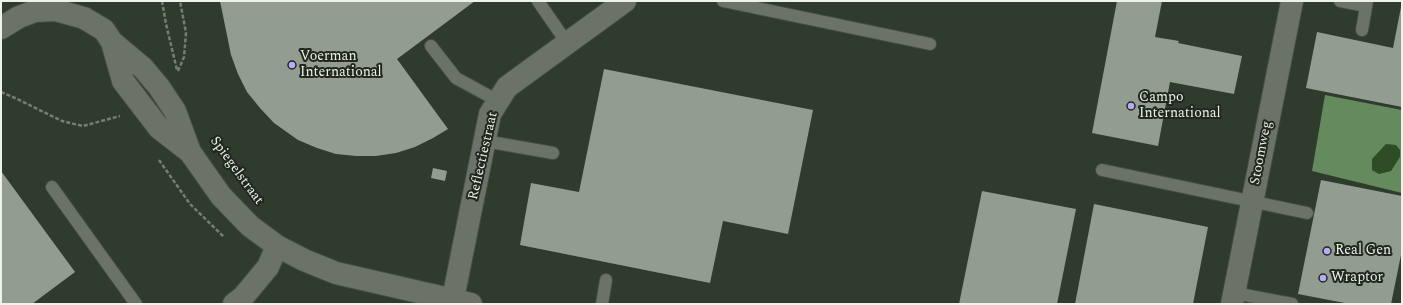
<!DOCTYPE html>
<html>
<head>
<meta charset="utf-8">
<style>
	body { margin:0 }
	#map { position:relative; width:1403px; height:305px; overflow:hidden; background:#293128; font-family:Spectral,serif }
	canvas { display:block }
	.frame { position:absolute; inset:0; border:2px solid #edf2eb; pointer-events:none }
</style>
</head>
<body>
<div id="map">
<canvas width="1403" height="305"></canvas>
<div class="frame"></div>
</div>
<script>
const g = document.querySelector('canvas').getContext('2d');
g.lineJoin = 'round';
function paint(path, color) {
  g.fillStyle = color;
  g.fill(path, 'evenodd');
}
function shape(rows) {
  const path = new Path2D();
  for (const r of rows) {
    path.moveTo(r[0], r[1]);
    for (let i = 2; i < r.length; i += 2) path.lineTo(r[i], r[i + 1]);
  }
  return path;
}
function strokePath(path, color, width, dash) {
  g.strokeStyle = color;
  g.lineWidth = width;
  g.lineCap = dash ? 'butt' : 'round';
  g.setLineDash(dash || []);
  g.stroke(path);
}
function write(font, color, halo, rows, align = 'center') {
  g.font = font + ' Spectral,serif';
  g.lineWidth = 4;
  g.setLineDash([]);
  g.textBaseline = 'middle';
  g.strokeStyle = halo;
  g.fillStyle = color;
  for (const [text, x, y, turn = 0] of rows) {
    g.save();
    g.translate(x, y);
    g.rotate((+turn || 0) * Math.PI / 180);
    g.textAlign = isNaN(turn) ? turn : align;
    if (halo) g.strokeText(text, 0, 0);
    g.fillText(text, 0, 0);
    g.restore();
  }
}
paint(shape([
	[1,1,1402,1,1402,304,1,304]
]), '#2f3b2d');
paint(shape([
	[1386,144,1396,145,1400,150,1400,157,1391,171,1379,174,1372,170,1372,159]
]), '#2c4d25');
paint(shape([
	[1325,95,1402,110,1402,193,1312,171],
	[1386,144,1396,145,1400,150,1400,157,1391,171,1379,174,1372,170,1372,159]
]), '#658a5d');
paint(shape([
	[220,1,475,1,397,59,448,129,433,138,415,147,396,153,376,156,356,156,336,154,317,148,298,140,274,123,260,108,247,92,238,74,231,55],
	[1117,1,1162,1,1155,37,1179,41,1178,43,1242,56,1234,94,1170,82,1158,146,1092,133],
	[1401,7,1402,107,1306,88,1317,32,1393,48],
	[604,69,813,110,788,234,723,221,710,283,520,245,531,183,579,192],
	[433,168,447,171,445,181,431,178],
	[1,171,75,272,32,304,1,304],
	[1321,180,1402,196,1402,250,1391,304,1350,304,1298,294],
	[982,191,1076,209,1057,304,959,304],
	[1094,204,1208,227,1193,304,1075,304]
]), '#939c91');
const service = shape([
	[538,1,567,43],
	[723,1,930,44],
	[1340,1,1366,6],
	[1362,30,1367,1],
	[431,46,456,78,498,101],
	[485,141,553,153],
	[1102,170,1307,213],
	[52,187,136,304],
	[1234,293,1292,304],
	[602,304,606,280]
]);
const minor = shape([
	[1,28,19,17,35,11,55,10,84,18,104,30,112,42,143,68,159,87,175,111,190,152],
	[112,42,123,81,159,128,190,152,221,196,250,226,277,246,304,260,336,273,471,304],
	[234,304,243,297,268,267,277,246],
	[452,304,490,114,507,87,625,1],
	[1232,304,1292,1]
]);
strokePath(service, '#474d45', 14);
strokePath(minor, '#474d45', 24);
strokePath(shape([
	[162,1,166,24,177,70],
	[178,71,184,57,186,33,180,1],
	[1,92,15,98,62,121,83,126,120,116],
	[159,160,190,204,224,237]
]), '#777d75', 2.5, [4, 2]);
strokePath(service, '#6b7369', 12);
strokePath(minor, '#6b7369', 22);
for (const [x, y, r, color] of [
	[292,65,4,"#b6acf8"],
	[1131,106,4,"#b6acf8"],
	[1327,251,4,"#b6acf8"],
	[1323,278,4,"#b6acf8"]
]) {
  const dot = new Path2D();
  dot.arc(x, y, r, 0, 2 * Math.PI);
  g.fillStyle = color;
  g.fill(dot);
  strokePath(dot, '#20271e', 1.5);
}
write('14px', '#edf2eb', '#20271e', [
	["Voerman",300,57],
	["International",300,73],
	["Campo",1139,98],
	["International",1139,114],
	["Real Gen",1335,251],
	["Wraptor",1331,278]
], 'left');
write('14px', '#edf2eb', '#20271e', [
	["Stoomweg",1262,153,-79],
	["Reflectiestraat",484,156,-77],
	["Spiegelstraat",236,171,54]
]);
</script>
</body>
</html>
